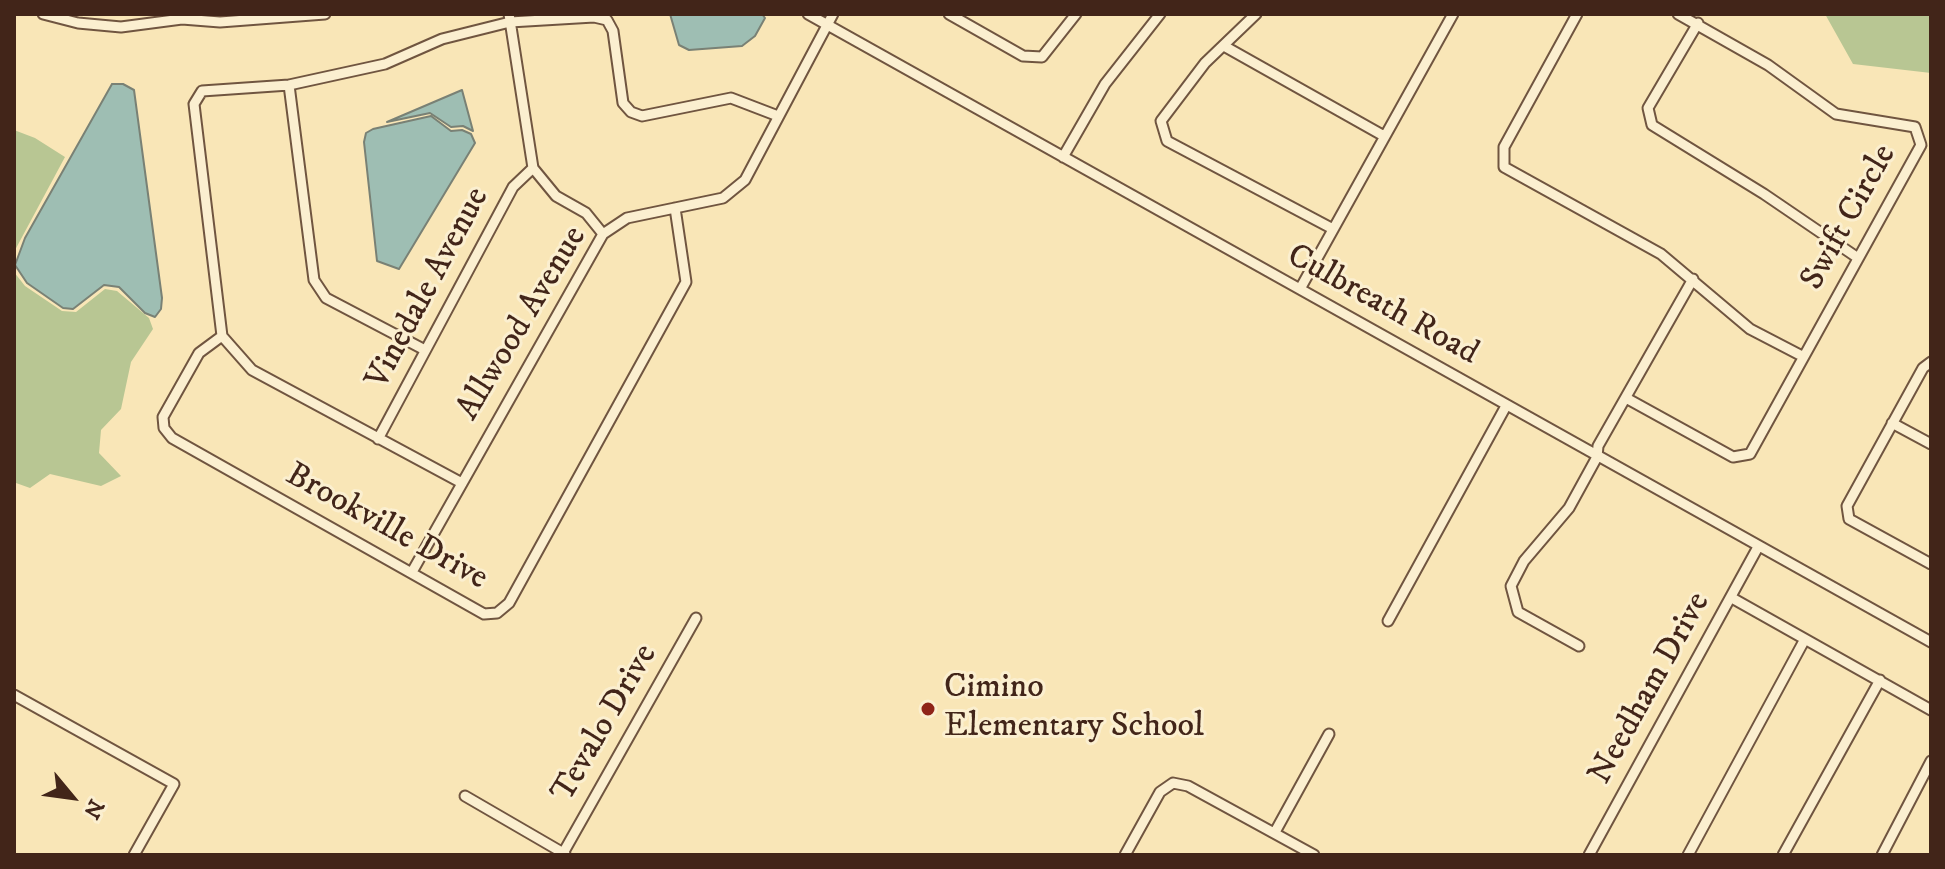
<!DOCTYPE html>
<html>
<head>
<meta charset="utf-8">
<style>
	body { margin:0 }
	#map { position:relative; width:1945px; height:869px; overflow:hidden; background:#f9e6b7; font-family:"IM FELL DW Pica",serif }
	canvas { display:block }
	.frame { position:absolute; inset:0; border:16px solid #422519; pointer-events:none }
	.north { position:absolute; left:32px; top:757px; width:80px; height:80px; -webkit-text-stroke:6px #fbefd0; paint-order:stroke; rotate:119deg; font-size:22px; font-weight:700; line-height:32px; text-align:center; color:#422519 }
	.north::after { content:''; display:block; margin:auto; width:28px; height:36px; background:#422519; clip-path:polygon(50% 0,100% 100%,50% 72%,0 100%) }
</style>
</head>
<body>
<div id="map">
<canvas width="1945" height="869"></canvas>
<div class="frame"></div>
<div class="north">N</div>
</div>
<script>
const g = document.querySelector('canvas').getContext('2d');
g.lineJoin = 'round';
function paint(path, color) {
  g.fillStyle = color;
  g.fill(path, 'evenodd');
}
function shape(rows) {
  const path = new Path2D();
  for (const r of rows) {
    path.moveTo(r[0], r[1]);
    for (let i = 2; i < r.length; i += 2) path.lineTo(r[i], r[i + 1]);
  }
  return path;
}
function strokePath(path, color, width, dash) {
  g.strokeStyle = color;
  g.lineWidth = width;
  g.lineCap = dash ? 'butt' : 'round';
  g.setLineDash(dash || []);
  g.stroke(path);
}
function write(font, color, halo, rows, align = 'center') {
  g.font = font + ' "IM FELL DW Pica",serif';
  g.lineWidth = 6;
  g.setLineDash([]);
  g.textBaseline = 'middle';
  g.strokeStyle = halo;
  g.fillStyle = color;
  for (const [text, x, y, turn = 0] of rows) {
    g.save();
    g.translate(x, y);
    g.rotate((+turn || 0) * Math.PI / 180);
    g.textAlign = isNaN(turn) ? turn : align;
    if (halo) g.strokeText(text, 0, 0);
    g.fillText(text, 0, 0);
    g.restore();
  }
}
paint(shape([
	[1825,14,1931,14,1931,73,1853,64],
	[14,130,35,138,65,157,14,252],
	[14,272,25,286,62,311,76,312,105,289,117,291,149,318,153,329,131,362,121,409,101,430,99,453,121,476,101,486,50,474,30,488,16,483,14,479]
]), '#b8c693');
const water = shape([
	[670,14,762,14,765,18,755,36,742,46,689,50,679,45,670,14],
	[112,84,123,84,134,90,162,298,161,309,155,317,145,313,119,287,104,285,73,309,63,308,27,283,15,265,25,238,112,84],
	[462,90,473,131,463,126,451,127,430,113,387,122,462,90],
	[431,116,451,131,462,130,471,134,475,143,399,269,377,261,364,142,366,133,373,129,431,116]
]);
paint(water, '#9ebeb3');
strokePath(water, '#798175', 2);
const minor = shape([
	[43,14,78,23,121,27,182,19,220,22,325,14],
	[509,14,533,168,556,196,586,213,603,234],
	[808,14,1931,642],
	[949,14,1023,56,1042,57,1076,14],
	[1256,14,1205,63,1161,121,1167,141,1333,229],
	[1577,14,1504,147,1504,167,1661,254,1750,329,1802,356],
	[1698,23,1648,108,1652,125,1764,194,1858,258],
	[1224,46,1384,136],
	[289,85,314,280,326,298,425,350],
	[1063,157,1105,84,1160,14],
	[1300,289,1453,14],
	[222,336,199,353,163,417,164,428,172,438,484,614,497,613,509,603,686,282,675,208],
	[1931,362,1923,368,1847,506,1849,519,1931,564],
	[1626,398,1733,457,1750,454,1921,145,1915,127,1836,114,1768,65,1678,14],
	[1892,423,1931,444],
	[378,439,513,187,533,168],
	[460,482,252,370,222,336,194,104,202,91,289,85,385,64,442,39,510,22,594,17,607,20,613,31,623,103,631,112,642,116,731,98,778,116],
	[412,572,603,234,627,218,723,198,745,180,833,14],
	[1732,598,1931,710],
	[1388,621,1506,406],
	[1579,646,1518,612,1511,586,1524,561,1569,508,1597,457,1598,446,1693,279],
	[14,695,174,784,134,855],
	[465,796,565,854],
	[1275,832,1329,734],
	[562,855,696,618],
	[1125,855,1160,792,1173,783,1188,786,1314,855],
	[1589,855,1758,547],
	[1688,855,1805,639],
	[1783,855,1880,680],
	[1882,855,1931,761]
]);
strokePath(minor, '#705540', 13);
strokePath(minor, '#fbefd0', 9);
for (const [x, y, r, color] of [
	[928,709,8,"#8f2418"]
]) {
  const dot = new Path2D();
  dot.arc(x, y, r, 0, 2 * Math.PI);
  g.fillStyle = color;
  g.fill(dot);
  strokePath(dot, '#fbefd0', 3);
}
write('34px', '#422519', '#fbefd0', [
	["Swift Circle",1850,218,-61],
	["Vinedale Avenue",429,289,-62],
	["Culbreath Road",1382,306,29],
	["Allwood Avenue",523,324,-59],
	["Brookville Drive",386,528,29],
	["Needham Drive",1651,689,-61],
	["Tevalo Drive",606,724,-60]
]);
write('34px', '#422519', '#fbefd0', [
	["Cimino",944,689],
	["Elementary School",944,728]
], 'left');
</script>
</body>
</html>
